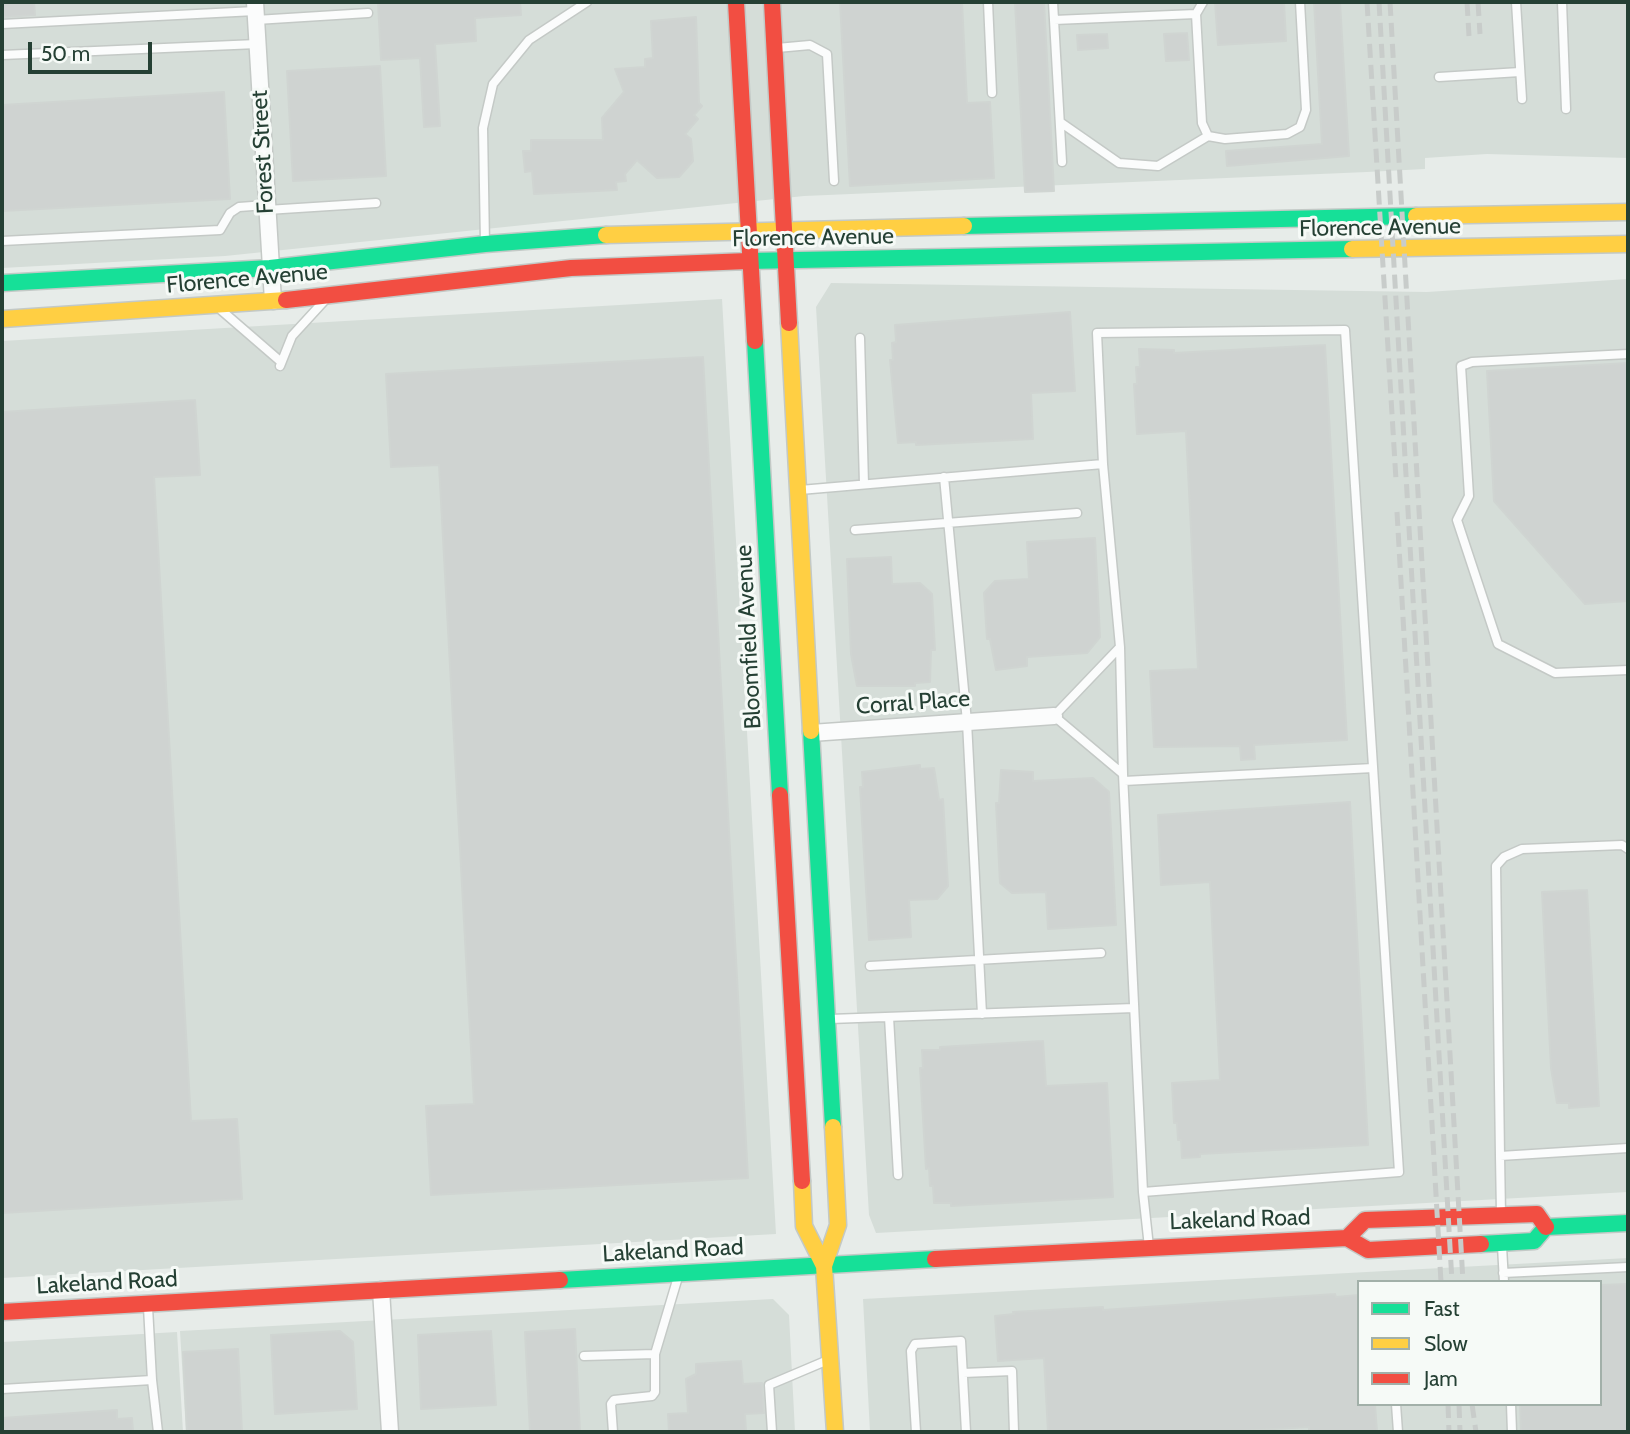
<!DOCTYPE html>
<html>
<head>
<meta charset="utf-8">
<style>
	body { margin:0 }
	#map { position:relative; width:1630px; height:1434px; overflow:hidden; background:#e7ece9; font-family:Cabin,sans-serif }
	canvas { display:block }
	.frame { position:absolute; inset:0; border:4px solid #254034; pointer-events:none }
	.legend { position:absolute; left:1357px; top:1280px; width:245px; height:126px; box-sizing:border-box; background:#f6faf7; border:2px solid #a2b0a9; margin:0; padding:9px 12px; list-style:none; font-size:21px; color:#254034 }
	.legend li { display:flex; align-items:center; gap:14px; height:35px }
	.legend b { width:35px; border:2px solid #a2b0a9 }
	.scale { position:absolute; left:28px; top:42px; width:124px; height:32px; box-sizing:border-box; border:4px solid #254034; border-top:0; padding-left:9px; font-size:21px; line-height:24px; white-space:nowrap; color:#254034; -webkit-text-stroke:5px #f6faf7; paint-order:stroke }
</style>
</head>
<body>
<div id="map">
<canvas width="1630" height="1434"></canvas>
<div class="frame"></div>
<ul class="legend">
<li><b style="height:9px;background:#16e098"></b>Fast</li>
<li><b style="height:9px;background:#ffcf43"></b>Slow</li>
<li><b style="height:9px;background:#f24e42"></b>Jam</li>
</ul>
<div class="scale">50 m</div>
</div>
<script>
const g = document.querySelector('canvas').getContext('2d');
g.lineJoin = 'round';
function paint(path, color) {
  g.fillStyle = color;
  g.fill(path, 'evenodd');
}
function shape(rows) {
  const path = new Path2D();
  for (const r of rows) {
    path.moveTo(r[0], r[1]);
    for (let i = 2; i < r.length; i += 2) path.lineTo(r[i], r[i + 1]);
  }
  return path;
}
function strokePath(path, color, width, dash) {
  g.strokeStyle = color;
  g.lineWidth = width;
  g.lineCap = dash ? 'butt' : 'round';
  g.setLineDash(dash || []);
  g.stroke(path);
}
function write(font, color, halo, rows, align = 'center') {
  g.font = font + ' Cabin,sans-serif';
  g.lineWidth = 6;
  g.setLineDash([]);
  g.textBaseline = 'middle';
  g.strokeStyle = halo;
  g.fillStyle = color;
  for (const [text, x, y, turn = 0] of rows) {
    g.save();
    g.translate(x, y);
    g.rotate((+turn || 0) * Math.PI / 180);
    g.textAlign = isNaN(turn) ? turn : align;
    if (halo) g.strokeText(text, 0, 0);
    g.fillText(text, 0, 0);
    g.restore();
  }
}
paint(shape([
	[2,2,1628,2,1628,158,1487,154,1425,158,1425,169,1367,172,804,196,225,256,2,268],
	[1628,279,1628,1192,876,1233,869,1215,816,307,831,283,1427,292],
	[722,299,776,1234,2,1278,2,341],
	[1628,1258,1628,1432,870,1432,863,1299],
	[1359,1282,1600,1282,1600,1404,1359,1404],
	[773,1299,789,1315,795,1432,186,1432,180,1331],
	[177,1332,183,1432,2,1432,2,1342]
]), '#d5ddd8');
const building = shape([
	[2,2,34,2,35,15,2,17,2,2],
	[378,2,520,2,521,15,475,18,476,41,435,44,440,126,424,127,420,58,381,60,378,2],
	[840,2,962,2,967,103,990,102,994,178,850,186,840,2],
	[1015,2,1044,2,1054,191,1025,192,1015,2],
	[1215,2,1284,2,1286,41,1218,45,1215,2],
	[1314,2,1340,2,1349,156,1227,166,1226,151,1322,144,1314,2],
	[696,17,699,103,702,106,694,115,698,119,685,134,691,139,693,161,679,177,657,178,637,160,625,174,626,181,616,182,617,190,534,194,532,171,525,172,523,151,531,151,531,140,603,140,602,118,624,92,615,69,645,67,645,59,653,58,651,21,696,17],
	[1187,33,1189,60,1166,61,1164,34,1187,33],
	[1107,34,1108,48,1078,50,1077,35,1107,34],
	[380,66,386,176,293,181,287,71,380,66],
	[224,92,230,199,2,211,2,105,224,92],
	[1070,312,1075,391,1031,393,1033,439,916,445,916,442,898,443,890,360,893,360,892,343,896,342,895,325,1070,312],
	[1325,345,1347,740,1254,745,1255,759,1241,760,1240,746,1154,747,1150,671,1198,669,1186,431,1137,434,1134,384,1137,384,1136,367,1140,367,1139,349,1174,350,1174,353,1325,345],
	[703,357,748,1178,431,1195,426,1106,474,1104,439,465,391,467,386,374,703,357],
	[1628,363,1628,601,1585,604,1494,501,1487,371,1628,363],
	[195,400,200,475,154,477,191,1121,237,1119,242,1199,2,1213,2,412,195,400],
	[1095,538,1100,637,1087,653,1027,657,1027,666,996,670,990,639,987,639,984,593,995,581,1029,579,1027,542,1095,538],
	[891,557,892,584,920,583,932,594,935,650,931,650,930,682,915,683,915,686,857,686,851,654,847,559,891,557],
	[920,765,920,769,934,768,939,800,943,799,948,886,937,899,909,900,911,937,869,940,860,787,863,787,862,772,920,765],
	[1001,770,1033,772,1033,781,1093,778,1109,792,1116,925,1048,929,1046,892,1012,893,1000,883,996,803,999,803,1001,770],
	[1350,802,1368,1145,1200,1154,1200,1157,1182,1158,1181,1140,1178,1140,1177,1123,1174,1123,1172,1083,1220,1080,1210,882,1161,885,1158,815,1350,802],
	[1587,890,1599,1106,1569,1108,1569,1103,1557,1103,1551,1068,1542,892,1587,890],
	[1043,1041,1046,1086,1107,1083,1113,1197,951,1206,951,1203,934,1203,933,1186,930,1186,929,1168,926,1169,920,1068,923,1068,922,1050,940,1050,940,1047,1043,1041],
	[1628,1284,1628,1432,1521,1432,1520,1404,1600,1404,1600,1285,1628,1284],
	[1335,1294,1336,1297,1359,1295,1359,1404,1375,1404,1377,1432,1309,1432,1309,1427,1223,1432,1048,1432,1044,1358,998,1361,995,1316,1014,1314,1013,1312,1103,1307,1103,1310,1335,1294],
	[575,1329,580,1432,530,1432,525,1332,575,1329],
	[340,1331,353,1342,357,1409,275,1414,271,1335,340,1331],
	[491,1331,496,1405,421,1409,418,1335,491,1331],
	[238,1349,242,1432,187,1432,183,1352,238,1349],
	[741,1361,743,1384,762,1383,764,1413,745,1414,746,1432,669,1432,668,1414,688,1413,686,1379,696,1374,696,1364,741,1361],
	[117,1410,117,1419,132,1418,133,1432,2,1432,2,1418,117,1410]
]);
paint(building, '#cfd3d1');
strokePath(building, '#d0d5d2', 2);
const lane = shape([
	[988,2,992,93],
	[1053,2,1062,162],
	[1203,2,1196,14,1202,123,1208,136,1225,139,1287,134,1300,127,1306,110,1300,2],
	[1516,2,1522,99],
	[1562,2,1566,109],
	[256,20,368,13],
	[1054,20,1196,14],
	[2,24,255,11],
	[777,48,810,45,827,54,834,181],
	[2,55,257,44],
	[1439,77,1520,72],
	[1060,122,1119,163,1158,166,1208,136],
	[267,210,376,203],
	[2,241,220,230,230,213,239,207,266,205],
	[485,244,483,128,493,84,529,40,587,2],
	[221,310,280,361],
	[860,338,864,484],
	[1628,354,1472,362,1461,366,1469,496,1457,520,1498,644,1555,673,1628,670],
	[280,366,292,336,325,300],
	[1103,464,1120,647,1054,716,1123,774,1143,1192],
	[944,477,967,722,982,1014],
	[800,490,1103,464,1097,333,1345,330,1399,1172,1143,1192,1149,1247],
	[855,530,1077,513],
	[1120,647,1123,774],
	[1124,781,1373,768],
	[870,966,1101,953],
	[889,1017,898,1175],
	[830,1019,1134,1008],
	[1500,1156,1496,866,1504,857,1522,849,1622,845,1628,849],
	[1501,1214,1500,1156,1628,1148],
	[1502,1246,1504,1282],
	[1503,1273,1628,1267],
	[584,1356,655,1354],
	[963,1373,1012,1371,1014,1432],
	[152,1380,158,1432],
	[2,1389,152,1380,148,1307],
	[1396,1404,1398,1432],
	[1511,1404,1512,1432],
	[613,1432,611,1404,614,1400,652,1396,655,1392,655,1354,678,1277],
	[772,1432,769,1385,828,1360],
	[916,1432,911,1351,915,1344,961,1341,966,1432]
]);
const street = shape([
	[255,2,273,301],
	[811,733,1054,716],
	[381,1290,390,1432]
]);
const fast = shape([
	[964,226,1416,216],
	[748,261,1352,249],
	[2,283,270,268,485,244,606,235],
	[755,341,780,795],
	[811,731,833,1127],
	[1481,1244,1534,1241,1546,1227,1628,1223],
	[560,1280,935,1259]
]);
const slow = shape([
	[1416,216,1628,212],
	[606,235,964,226],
	[1352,249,1628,244],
	[2,319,286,300],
	[789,323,811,731],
	[833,1127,838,1225,824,1266,835,1432],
	[802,1181,804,1226,824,1266]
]);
const jam = shape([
	[736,2,755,341],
	[772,2,789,323],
	[286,300,571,268,748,261],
	[780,795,802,1181],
	[1347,1238,1365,1220,1537,1214,1546,1227],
	[935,1259,1347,1238,1368,1250,1481,1244],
	[2,1312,560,1280]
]);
strokePath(lane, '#c4c9c6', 11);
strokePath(street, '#c4c9c6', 19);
strokePath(fast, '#c3c9c6', 19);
strokePath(slow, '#c3c9c6', 19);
strokePath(jam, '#c3c9c6', 19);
strokePath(lane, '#fbfcfc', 8);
strokePath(street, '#fbfcfc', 16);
strokePath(fast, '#16e098', 16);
strokePath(slow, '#ffcf43', 16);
strokePath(jam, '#f24e42', 16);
strokePath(shape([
	[1367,2,1396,480],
	[1379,2,1452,1282],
	[1390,2,1463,1282],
	[1467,2,1469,36],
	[1478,2,1480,34],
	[1397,512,1441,1282],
	[1448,1404,1449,1432],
	[1459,1404,1460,1432],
	[1472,1404,1476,1432]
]), '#c8ccca', 5, [14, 7]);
write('23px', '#254034', '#f6faf7', [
	["Forest Street",263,152,-93],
	["Florence Avenue",1380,228,-1],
	["Florence Avenue",813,238,-1],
	["Florence Avenue",247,279,-5],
	["Bloomfield Avenue",749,637,-93],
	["Corral Place",913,703,-4],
	["Lakeland Road",1240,1220,-2],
	["Lakeland Road",673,1251,-3],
	["Lakeland Road",107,1283,-3]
]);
</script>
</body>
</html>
